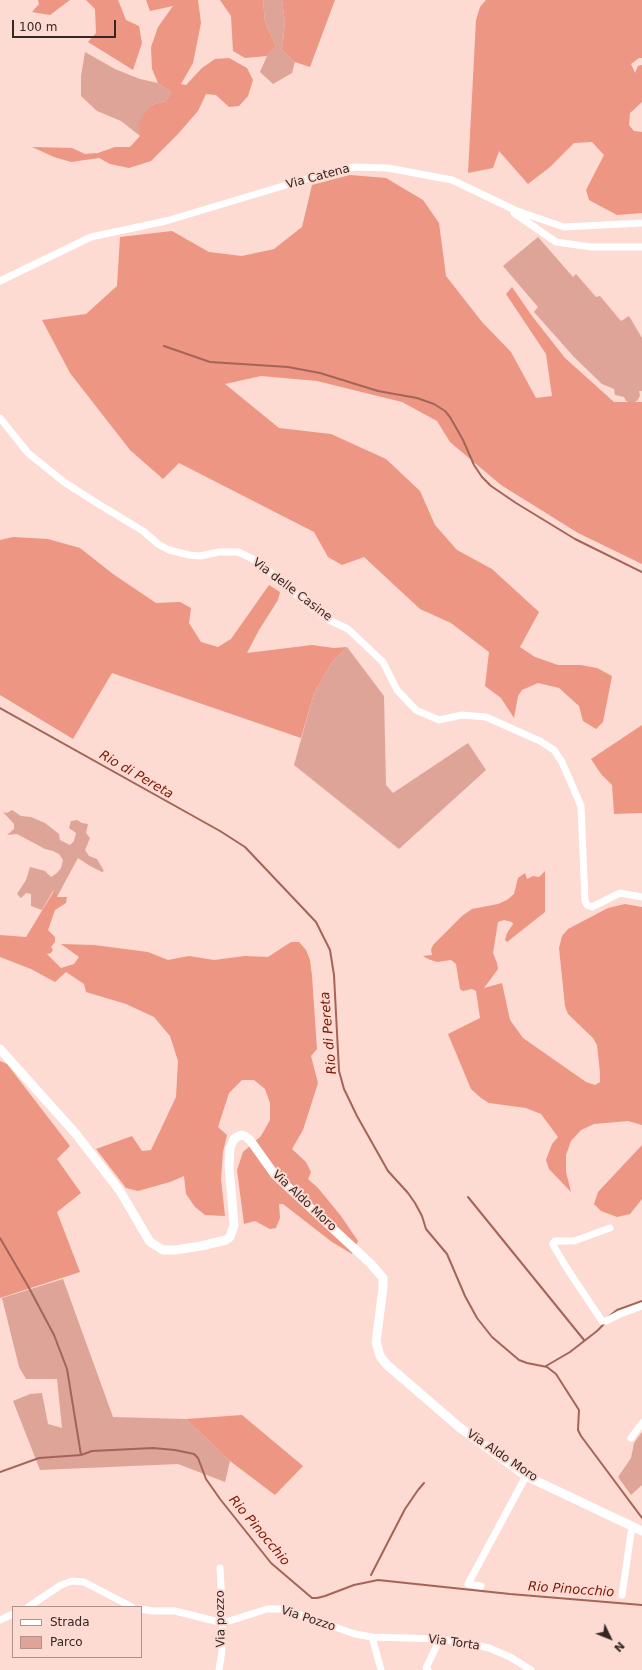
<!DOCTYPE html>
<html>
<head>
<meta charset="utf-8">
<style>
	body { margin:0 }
	#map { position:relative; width:642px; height:1670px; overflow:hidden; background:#fddad2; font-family:"DejaVu Sans",sans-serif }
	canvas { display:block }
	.legend { position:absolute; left:12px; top:1606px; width:130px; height:52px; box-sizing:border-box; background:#fddad2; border:1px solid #ad928c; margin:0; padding:5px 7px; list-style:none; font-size:12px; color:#342724 }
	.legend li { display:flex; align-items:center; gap:8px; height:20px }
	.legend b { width:20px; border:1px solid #ad928c }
	.north { position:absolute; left:590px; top:1618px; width:40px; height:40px; -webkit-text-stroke:3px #fddad2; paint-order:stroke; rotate:133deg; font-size:11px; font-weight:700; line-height:16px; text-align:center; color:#342724 }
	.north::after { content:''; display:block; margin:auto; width:14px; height:18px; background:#342724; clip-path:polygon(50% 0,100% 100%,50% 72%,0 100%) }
	.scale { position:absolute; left:12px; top:20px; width:104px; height:18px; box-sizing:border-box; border:2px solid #342724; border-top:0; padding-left:5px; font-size:12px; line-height:14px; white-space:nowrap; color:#342724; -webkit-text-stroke:3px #fddad2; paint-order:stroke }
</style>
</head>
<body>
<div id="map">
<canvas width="642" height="1670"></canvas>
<ul class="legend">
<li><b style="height:5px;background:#fff"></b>Strada</li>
<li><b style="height:11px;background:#dea497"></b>Parco</li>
</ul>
<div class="north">N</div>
<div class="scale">100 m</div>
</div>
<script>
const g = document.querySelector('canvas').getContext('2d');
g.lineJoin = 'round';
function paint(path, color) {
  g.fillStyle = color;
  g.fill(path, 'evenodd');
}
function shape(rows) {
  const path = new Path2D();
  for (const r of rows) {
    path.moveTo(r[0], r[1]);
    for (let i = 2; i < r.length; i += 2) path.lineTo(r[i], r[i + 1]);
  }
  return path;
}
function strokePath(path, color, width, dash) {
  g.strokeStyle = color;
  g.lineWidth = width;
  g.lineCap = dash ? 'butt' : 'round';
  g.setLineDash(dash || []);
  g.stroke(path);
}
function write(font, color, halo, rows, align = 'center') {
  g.font = font + ' "DejaVu Sans",sans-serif';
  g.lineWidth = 4;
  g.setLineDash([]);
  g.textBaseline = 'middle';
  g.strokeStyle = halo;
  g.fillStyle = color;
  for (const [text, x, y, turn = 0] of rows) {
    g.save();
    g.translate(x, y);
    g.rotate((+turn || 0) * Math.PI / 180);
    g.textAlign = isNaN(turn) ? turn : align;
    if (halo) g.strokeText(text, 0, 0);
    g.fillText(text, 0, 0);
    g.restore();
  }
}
paint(shape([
	[263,0,282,0,285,23,282,50,295,62,292,73,273,84,260,72,267,56,276,46,265,23],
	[85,52,115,69,140,79,158,83,171,92,166,101,151,105,140,136,121,121,97,111,81,96,81,76],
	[538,237,573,277,576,274,596,297,600,296,621,321,629,316,642,338,642,391,639,391,640,396,637,401,632,403,626,401,624,397,615,395,614,389,602,384,574,357,534,312,538,307,503,266],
	[347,647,384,696,386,785,393,793,468,743,486,770,399,849,294,765,314,693,332,662],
	[12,810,21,816,31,817,45,823,59,834,60,840,70,845,74,841,76,833,69,828,71,821,77,820,82,823,88,824,86,833,90,838,85,850,89,856,97,859,104,871,102,872,90,866,78,858,58,895,53,891,42,910,31,906,31,894,26,893,21,898,17,894,26,880,30,867,45,871,51,877,57,873,61,868,63,860,59,854,53,851,45,849,17,834,7,835,14,829,14,824,3,812,7,813],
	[63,1279,113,1417,186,1419,230,1461,225,1482,178,1464,40,1470,13,1401,30,1394,42,1393,48,1424,62,1428,57,1379,26,1379,19,1367,2,1298],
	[642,1432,642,1485,631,1495,618,1477,631,1458,634,1443]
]), '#dea497');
paint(shape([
	[38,0,70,0,50,15,32,12,39,4],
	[86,0,118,0,126,20,139,26,142,43,133,70,88,42,96,33,95,9],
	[146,0,198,0,201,23,193,63,181,84,186,85,202,68,215,59,229,58,247,68,253,80,248,96,239,106,229,107,216,95,206,94,198,111,177,135,151,161,129,168,110,164,99,158,71,162,54,157,32,147,72,148,85,154,98,153,115,147,130,147,140,136,139,122,151,105,166,101,171,92,158,83,152,69,151,47,158,27,173,6,150,11],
	[220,0,263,0,265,23,276,46,267,56,245,58,233,51,231,16],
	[282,0,335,0,310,67,295,62,282,50,285,23],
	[486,0,642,0,642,58,639,58,631,64,635,73,638,66,642,65,642,102,630,113,629,125,634,131,642,132,642,213,617,215,589,200,586,190,604,155,592,142,574,143,550,167,528,184,499,151,493,168,468,173,476,20,480,7],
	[350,175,386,178,423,200,439,223,446,276,482,322,511,352,536,398,552,396,546,354,506,294,512,287,532,316,565,358,614,402,642,402,642,564,578,533,501,485,450,442,437,421,402,402,317,381,261,376,225,384,279,428,331,434,386,459,420,491,435,525,457,550,492,569,539,612,520,647,535,657,558,665,581,665,597,668,612,676,603,722,596,729,583,721,579,706,559,688,538,683,522,690,518,696,514,718,501,698,485,686,489,652,451,623,420,609,364,557,342,565,328,557,314,532,179,463,163,479,130,450,70,373,42,320,86,314,117,286,120,237,172,231,209,252,242,256,274,249,302,227,312,185],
	[13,537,48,539,80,548,113,574,156,603,180,602,191,608,189,623,201,642,218,647,231,639,269,585,280,592,278,600,259,630,247,653,312,645,334,648,347,647,332,662,314,693,301,738,112,673,73,739,0,695,0,540],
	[642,725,642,813,614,814,612,785,601,774,591,759],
	[545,871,545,912,507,942,505,940,507,933,513,924,512,922,504,920,498,922,493,953,497,963,498,969,484,988,502,983,510,1020,523,1038,586,1082,595,1085,600,1082,600,1073,597,1045,593,1038,568,1014,565,1006,559,948,562,936,568,929,608,908,625,904,642,907,642,1125,628,1121,594,1124,581,1130,571,1141,566,1155,566,1172,571,1192,549,1169,546,1160,552,1144,558,1137,541,1114,526,1108,489,1103,481,1098,471,1089,448,1034,480,1018,476,991,472,989,463,991,460,989,456,964,451,960,437,962,428,959,423,956,432,955,431,950,433,945,462,916,472,909,498,904,507,900,514,894,518,878,525,873,527,879,533,876,539,877],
	[54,891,58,895,57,897,67,897,66,903,55,910,48,930,55,937,55,942,51,947,53,950,51,953,47,954,61,968,74,964,79,957,61,944,94,945,148,952,168,960,189,956,214,960,245,956,268,957,291,942,299,942,306,950,310,960,312,976,317,1049,311,1056,318,1083,303,1130,292,1149,306,1162,311,1172,308,1179,318,1188,341,1216,358,1241,352,1254,332,1242,283,1204,279,1204,280,1218,276,1228,270,1229,255,1221,244,1224,237,1170,243,1152,261,1136,270,1120,270,1103,265,1089,254,1080,242,1080,229,1093,218,1127,227,1135,223,1152,221,1179,225,1216,205,1215,195,1207,186,1194,184,1176,170,1182,138,1191,126,1188,96,1149,132,1136,142,1151,151,1150,176,1097,178,1061,170,1036,154,1017,126,1004,86,992,84,984,66,972,55,982,31,969,0,957,0,935,26,937],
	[0,1061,7,1064,70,1146,57,1159,81,1193,57,1212,80,1272,0,1298],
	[642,1145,642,1199,630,1214,617,1217,601,1211,594,1204,598,1192],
	[242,1415,303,1466,275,1495,230,1461,186,1419]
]), '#ec9683');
strokePath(shape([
	[164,346,210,362,288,367,320,373,378,391,417,398,434,404,445,411,450,417,463,440,474,465,482,477,491,486,516,503,575,539,642,572],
	[0,708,220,831,245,847,316,922,330,950,334,975,339,1071,344,1089,357,1116,388,1171,408,1193,415,1203,422,1216,426,1229,447,1254,465,1296,477,1318,492,1337,519,1360,527,1363,547,1367,556,1374,579,1410,578,1430,581,1436,642,1518],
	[468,1197,584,1340],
	[0,1238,28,1286,54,1335,67,1369,81,1455],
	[607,1318,617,1310,642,1301],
	[546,1366,570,1352,597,1331,604,1324],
	[0,1472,39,1458,81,1455,92,1451,153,1448,175,1450,194,1454,198,1458,206,1479,220,1499,271,1563,312,1598,317,1598,325,1596,354,1585,378,1580,510,1594,642,1605],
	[371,1575,405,1509,418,1490,424,1483]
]), '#a46558', 2);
strokePath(shape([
	[514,213,556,242,591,247,642,247],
	[0,281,91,237,166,221,313,177,355,167,388,168,452,180,517,211,564,227,642,223],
	[0,418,28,453,64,482,100,505,143,531,158,544,169,550,189,555,200,556,219,552,238,552,257,561,310,606,329,620,348,629,383,662,397,690,416,710,439,720,462,715,486,717,540,741,554,750,562,762,581,806,585,901,587,905,592,907,620,893,642,897],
	[610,1228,574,1241,555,1241,553,1243,553,1245,568,1270,602,1321,606,1321,620,1314,642,1306],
	[631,1438,642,1423],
	[481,1586,468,1584,526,1476],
	[622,1595,632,1526],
	[28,1607,61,1585,72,1581,84,1582,132,1607],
	[141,1609,152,1611,175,1611,223,1623,267,1609,284,1609,355,1634,372,1637,440,1639,467,1643,489,1648,510,1657,531,1670],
	[0,1620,13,1614],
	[372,1637,381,1670],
	[219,1670,222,1651,221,1635,223,1623,220,1568],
	[428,1670,426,1668,440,1639]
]), '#fff', 7);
strokePath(shape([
	[0,1049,76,1134,120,1191,150,1242,163,1250,175,1250,201,1246,226,1240,230,1237,234,1225,229,1165,230,1148,234,1139,237,1137,241,1135,245,1136,250,1140,275,1175,371,1264,383,1278,383,1288,376,1342,380,1356,386,1364,459,1427,526,1476,642,1531]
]), '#fff', 9);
write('12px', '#342724', '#fddad2', [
	["Via Catena",318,177,-15],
	["Via delle Casine",292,590,37],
	["Via Aldo Moro",304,1201,43],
	["Via Aldo Moro",502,1456,34],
	["Via pozzo",221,1619,-91],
	["Via Pozzo",308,1619,18],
	["Via Torta",454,1643,8]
]);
write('italic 13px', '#7c1802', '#fddad2', [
	["Rio di Pereta",136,775,30],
	["Rio di Pereta",329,1033,-95],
	["Rio Pinocchio",259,1531,50],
	["Rio Pinocchio",571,1590,4]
]);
</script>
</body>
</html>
